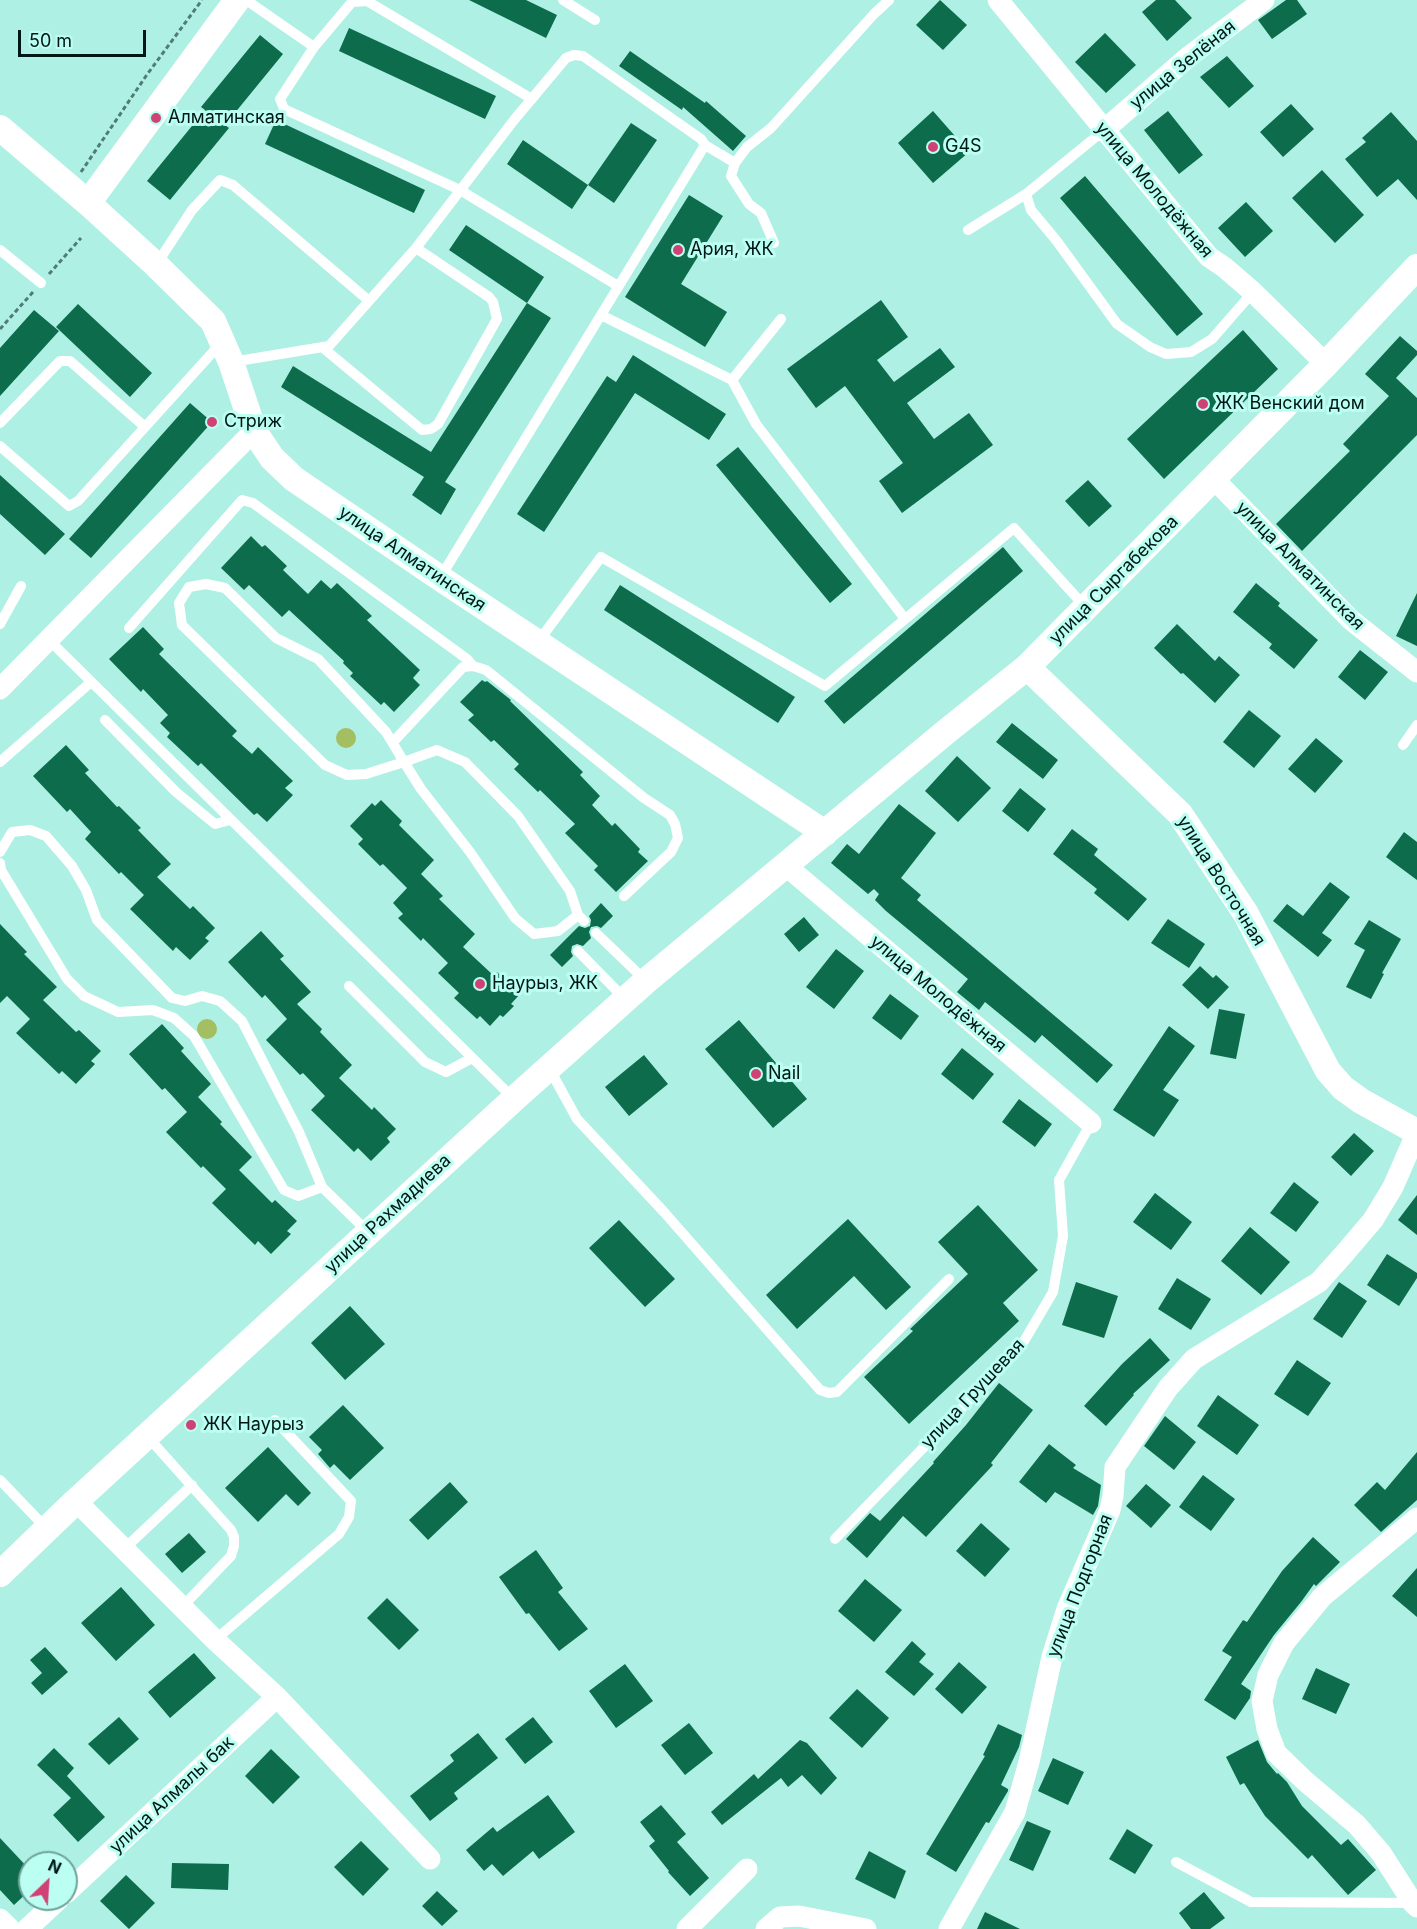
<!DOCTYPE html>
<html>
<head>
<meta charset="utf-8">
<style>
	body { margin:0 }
	#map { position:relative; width:1417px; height:1929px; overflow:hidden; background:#aef0e4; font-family:Inter,sans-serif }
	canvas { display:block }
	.north { position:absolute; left:18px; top:1851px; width:60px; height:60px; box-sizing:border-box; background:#bbfef2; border:2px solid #70a29a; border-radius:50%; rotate:25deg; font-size:16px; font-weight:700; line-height:24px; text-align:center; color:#001815 }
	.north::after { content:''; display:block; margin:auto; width:21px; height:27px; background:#cf4274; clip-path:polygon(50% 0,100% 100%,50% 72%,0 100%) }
	.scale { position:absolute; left:18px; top:30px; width:128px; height:27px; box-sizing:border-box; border:3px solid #001815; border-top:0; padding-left:8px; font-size:18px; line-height:21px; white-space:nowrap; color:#001815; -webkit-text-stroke:4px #bbfef2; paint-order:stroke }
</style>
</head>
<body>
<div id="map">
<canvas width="1417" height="1929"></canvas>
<div class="north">N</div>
<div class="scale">50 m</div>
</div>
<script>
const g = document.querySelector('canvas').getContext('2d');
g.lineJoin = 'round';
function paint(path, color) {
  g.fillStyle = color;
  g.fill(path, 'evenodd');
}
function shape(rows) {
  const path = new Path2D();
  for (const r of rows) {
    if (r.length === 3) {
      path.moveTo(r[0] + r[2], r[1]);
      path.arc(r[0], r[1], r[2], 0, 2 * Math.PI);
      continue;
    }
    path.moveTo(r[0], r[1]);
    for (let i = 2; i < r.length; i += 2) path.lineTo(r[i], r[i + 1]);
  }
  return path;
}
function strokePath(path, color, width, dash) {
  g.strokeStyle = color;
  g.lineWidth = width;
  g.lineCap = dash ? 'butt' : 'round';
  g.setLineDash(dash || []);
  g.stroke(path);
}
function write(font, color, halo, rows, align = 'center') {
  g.font = font + ' Inter,sans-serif';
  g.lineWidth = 6;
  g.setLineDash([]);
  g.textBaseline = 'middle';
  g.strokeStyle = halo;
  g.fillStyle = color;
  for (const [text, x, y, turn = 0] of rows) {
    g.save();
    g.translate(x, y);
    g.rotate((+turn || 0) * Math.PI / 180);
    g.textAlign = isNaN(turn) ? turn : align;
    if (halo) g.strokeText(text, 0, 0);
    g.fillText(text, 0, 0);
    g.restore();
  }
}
paint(shape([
	[346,738,10],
	[207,1029,10]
]), '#a4be62');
paint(shape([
	[469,0,526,0,557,15,546,38],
	[940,0,967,25,943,50,916,25],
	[1156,0,1175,0,1192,18,1167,41,1142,12],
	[1286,0,1297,0,1307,14,1272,39,1258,20],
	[349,28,496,96,485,119,339,51],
	[1105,33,1136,65,1106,93,1075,62],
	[260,35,283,54,225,125,229,128,170,200,147,181,205,110,201,107],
	[630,51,705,103,706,101,746,136,733,151,683,107,682,110,619,66],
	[1227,56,1254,86,1229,108,1200,77],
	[1291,104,1314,129,1283,157,1260,132],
	[933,111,969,152,933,183,898,143],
	[1168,111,1203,155,1179,174,1144,130],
	[1391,112,1417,141,1417,200,1398,179,1377,197,1345,159,1366,142,1362,138],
	[276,120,425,190,414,213,265,144],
	[631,123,657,140,614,203,588,185],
	[523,140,588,185,572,209,507,164],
	[1322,170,1364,215,1335,243,1292,198],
	[1085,176,1203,314,1177,336,1060,198],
	[689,195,723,216,681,284,727,312,705,347,625,297],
	[1246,202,1273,231,1245,257,1218,228],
	[466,225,544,277,527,303,449,250],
	[881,300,908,337,877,360,894,382,940,348,955,367,907,403,934,439,969,413,993,445,902,513,879,481,903,463,845,386,816,408,787,369],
	[527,303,551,318,445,482,456,489,441,515,412,495,424,477,281,387,293,366,431,452],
	[78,304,152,373,130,397,56,327],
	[34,310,59,331,0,396,0,348],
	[1243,330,1278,369,1164,479,1127,439],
	[1400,336,1417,351,1417,355,1396,378,1417,398,1417,435,1302,551,1276,524,1350,451,1343,444,1389,396,1365,374],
	[633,355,726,414,709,440,635,393,544,532,517,514,607,376,616,382],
	[190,403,212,422,91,558,69,539],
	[738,447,852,584,830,603,716,465],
	[0,475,65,534,45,555,0,514],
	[1088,480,1112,506,1089,527,1065,501],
	[251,536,262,547,265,545,287,566,283,570,308,594,321,580,331,589,337,583,372,616,367,620,420,670,413,678,420,685,394,712,384,702,381,705,350,676,353,673,343,663,344,661,289,610,282,617,249,585,244,590,221,568],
	[1003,547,1023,571,844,724,824,701],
	[1256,583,1280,603,1278,606,1318,640,1294,669,1269,648,1272,644,1233,612],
	[620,585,795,697,778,723,604,610],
	[1417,593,1417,646,1396,636],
	[1177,624,1215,661,1219,656,1240,675,1215,703,1183,673,1181,674,1154,648],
	[143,627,164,649,159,654,237,731,232,736,252,754,258,747,293,781,285,788,293,795,267,822,257,813,254,815,201,763,198,766,167,737,170,733,160,723,168,715,143,689,141,692,109,659],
	[1360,650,1388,672,1365,700,1338,677],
	[482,680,485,682,487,681,511,700,510,701,583,772,580,775,600,796,592,805,612,826,615,823,640,849,638,852,648,861,616,892,594,870,598,866,565,833,575,824,540,790,538,792,514,769,519,764,494,740,491,742,468,720,474,715,460,702],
	[1249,710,1281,736,1254,768,1223,742],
	[1012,723,1058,760,1043,779,996,742],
	[1316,738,1343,761,1315,793,1288,769],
	[66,745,89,770,85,773,117,807,119,806,141,828,138,830,171,864,157,877,190,909,193,906,215,928,205,938,209,941,190,960,176,947,173,951,130,909,144,895,121,872,119,874,85,839,91,832,70,809,67,812,33,776],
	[957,756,991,788,958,822,925,791],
	[1020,788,1046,809,1028,832,1002,811],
	[381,800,402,821,399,825,434,860,421,874,443,896,439,899,475,934,463,947,493,975,497,972,520,994,511,1004,514,1006,503,1017,500,1015,490,1026,480,1016,477,1019,454,998,459,993,438,973,448,963,423,938,421,941,398,918,403,914,393,903,407,888,383,864,380,866,358,844,363,839,350,826,372,803,375,806],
	[899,804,936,833,901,878,921,895,917,900,1113,1065,1097,1083,1042,1035,1035,1043,985,1002,979,1010,957,992,968,979,886,911,875,900,879,894,874,889,868,894,831,863,847,844,859,854],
	[1072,829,1098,849,1094,855,1147,899,1128,921,1094,893,1097,889,1053,854],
	[1404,832,1417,842,1417,880,1386,857],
	[1330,882,1350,897,1322,933,1332,940,1318,957,1273,921,1287,904,1303,916],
	[601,903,613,916,601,928,597,926,591,927,589,932,591,938,583,946,577,944,572,946,571,952,573,956,562,967,550,955,579,926,585,928,590,926,591,920,589,916],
	[804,917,819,935,799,952,784,934],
	[1168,919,1205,944,1189,968,1151,943],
	[1369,920,1401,939,1382,973,1384,974,1371,999,1346,987,1365,950,1354,944],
	[0,924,27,952,24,954,57,987,43,1000,76,1032,79,1030,101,1051,91,1061,95,1064,76,1084,62,1071,59,1074,16,1033,30,1019,7,996,0,1003],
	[261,931,284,956,280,959,311,992,297,1004,322,1029,320,1032,352,1065,339,1078,372,1110,374,1107,396,1129,387,1138,390,1142,371,1161,358,1148,354,1152,311,1110,325,1096,303,1073,300,1075,266,1040,287,1019,265,995,262,998,228,962],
	[836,949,864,971,834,1009,806,987],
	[1200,966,1213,978,1216,975,1229,987,1208,1009,1182,985],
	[890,994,919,1016,901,1040,872,1018],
	[1219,1009,1245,1014,1236,1059,1210,1054],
	[739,1020,807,1099,773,1128,705,1049],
	[162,1024,184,1048,181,1051,211,1084,198,1097,222,1122,220,1124,252,1157,239,1170,272,1203,275,1200,297,1221,287,1231,291,1234,271,1254,258,1241,255,1245,212,1203,226,1189,203,1166,201,1168,166,1132,187,1112,165,1088,162,1090,129,1054],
	[1169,1026,1195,1046,1163,1090,1179,1100,1154,1137,1113,1110],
	[962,1048,994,1074,973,1100,941,1074],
	[644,1055,668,1084,629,1116,605,1087],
	[1019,1099,1052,1124,1035,1147,1002,1122],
	[1354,1133,1374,1151,1351,1176,1331,1157],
	[1294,1182,1319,1202,1296,1232,1270,1213],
	[1155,1193,1192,1222,1171,1250,1133,1222],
	[1417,1195,1417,1235,1398,1220],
	[978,1205,1038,1270,1003,1303,1019,1321,909,1424,864,1377,913,1331,910,1329,968,1274,938,1242],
	[848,1219,911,1287,886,1310,854,1276,797,1329,766,1295],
	[619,1220,675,1279,645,1307,589,1248],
	[1250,1227,1290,1262,1261,1295,1221,1261],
	[1387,1254,1417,1273,1417,1278,1399,1306,1367,1285],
	[1177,1278,1211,1299,1191,1330,1158,1309],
	[1076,1282,1118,1296,1104,1338,1062,1325],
	[1339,1282,1367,1301,1342,1338,1313,1319],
	[350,1306,385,1344,345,1380,311,1343],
	[1150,1338,1170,1360,1133,1394,1134,1395,1106,1426,1084,1406,1122,1364],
	[1297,1360,1331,1383,1308,1416,1274,1394],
	[999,1383,1033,1410,991,1463,993,1465,926,1537,903,1516,867,1558,846,1539,870,1513,880,1521,934,1463,933,1462,966,1425],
	[1218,1395,1259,1425,1237,1455,1197,1426],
	[343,1405,384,1448,350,1480,334,1464,330,1468,318,1454,322,1450,309,1437],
	[1165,1416,1196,1442,1174,1470,1144,1446],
	[1049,1444,1076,1465,1073,1468,1101,1485,1098,1506,1093,1515,1055,1492,1046,1503,1019,1482],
	[268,1447,311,1493,298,1506,286,1494,258,1522,225,1488],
	[1417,1452,1417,1500,1381,1532,1354,1505,1377,1482,1385,1490],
	[1203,1475,1235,1499,1211,1531,1179,1507],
	[450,1482,468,1502,428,1540,409,1520],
	[1146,1484,1171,1505,1151,1528,1126,1506],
	[981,1523,1010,1549,985,1577,956,1551],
	[189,1533,206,1552,182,1573,165,1554],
	[1313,1537,1340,1562,1316,1586,1314,1584,1301,1602,1274,1635,1241,1684,1251,1691,1250,1698,1235,1720,1204,1700,1232,1657,1222,1651,1243,1620,1247,1622,1282,1571],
	[536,1550,563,1588,558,1592,588,1629,559,1651,529,1613,526,1614,499,1577],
	[1417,1568,1417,1617,1392,1596],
	[865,1579,902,1610,874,1642,838,1611],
	[121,1587,155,1625,116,1661,81,1623],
	[387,1598,419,1630,399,1650,367,1618],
	[912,1641,926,1654,919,1662,934,1674,914,1696,885,1672],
	[45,1647,68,1672,42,1695,31,1683,42,1673,30,1660],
	[194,1653,216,1678,170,1718,148,1692],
	[959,1662,987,1687,962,1714,935,1689],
	[625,1664,653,1701,616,1728,589,1691],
	[1316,1668,1350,1684,1336,1714,1302,1699],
	[857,1689,889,1718,862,1748,829,1718],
	[119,1717,139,1739,109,1765,88,1744],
	[533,1717,553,1742,525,1764,505,1739],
	[689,1723,713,1753,685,1775,661,1745],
	[998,1724,1022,1735,1019,1747,1001,1785,1008,1789,1008,1791,989,1823,986,1822,956,1872,926,1854,985,1756,983,1755],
	[478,1733,498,1758,454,1793,458,1799,430,1821,410,1796,454,1761,450,1755],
	[800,1740,807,1743,837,1778,821,1795,802,1775,788,1787,781,1778,722,1825,711,1812,754,1774,758,1779],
	[1258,1740,1267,1762,1277,1774,1278,1773,1287,1782,1302,1806,1341,1845,1348,1839,1376,1870,1348,1895,1312,1855,1308,1859,1265,1816,1244,1783,1240,1785,1226,1757],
	[54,1748,74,1768,67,1776,105,1817,78,1842,53,1815,71,1798,37,1765],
	[271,1749,300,1777,273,1804,245,1776],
	[1053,1758,1084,1772,1068,1805,1038,1791],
	[548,1795,575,1832,539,1859,533,1851,503,1876,492,1864,484,1871,466,1850,493,1827,497,1832],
	[661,1805,686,1834,677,1842,709,1878,690,1896,668,1872,669,1871,649,1846,655,1841,640,1822],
	[1027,1821,1051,1831,1033,1871,1009,1860],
	[1127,1829,1153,1845,1135,1874,1109,1859],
	[0,1838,30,1870,30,1890,14,1905,0,1890],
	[361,1841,389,1869,363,1896,334,1867],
	[869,1851,906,1871,895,1899,855,1879],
	[172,1863,229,1864,228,1890,171,1888],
	[126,1875,155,1903,129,1929,100,1901],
	[437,1891,458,1911,442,1926,422,1906],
	[1204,1892,1225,1918,1210,1929,1191,1929,1179,1913],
	[985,1912,1020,1929,977,1929]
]), '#0d6c4b');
strokePath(shape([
	[81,172,146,76,202,0],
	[49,274,81,238],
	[0,329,33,292]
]), '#517c75', 3, [4.5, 3]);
strokePath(shape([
	[246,0,314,47,352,2,367,1,532,99],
	[563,0,595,20],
	[314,47,280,99,284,109,460,190,618,286],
	[705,145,735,163],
	[1026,194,1031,210,1056,240,1117,324,1150,347,1166,354,1191,352,1212,339,1253,292],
	[968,230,1026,194,1103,131],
	[774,243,761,213,749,204,731,176,735,163,747,147,771,128,874,14,889,0],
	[0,250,41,283],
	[156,265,192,210,220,180,233,185,368,300],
	[322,347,422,430,431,429,438,424,497,319,493,302,489,297,416,248],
	[232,362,329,346,416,248,514,120,566,58,574,55,583,56,701,139,705,145,601,315,732,380,756,424,905,619],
	[732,380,781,319],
	[0,423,60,361,70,361,145,427],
	[0,446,69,506,78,501,222,342],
	[440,578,601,315],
	[0,624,21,586],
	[129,628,242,500,253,503,467,659,473,666],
	[48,639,513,1098],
	[538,642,601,557,825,686,1014,528,1086,608],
	[105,720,176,792,215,824,230,820],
	[393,742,463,667,473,666,486,670,644,798,670,815,675,824,678,838,671,852,624,896],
	[1403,745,1417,725],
	[0,762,91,682],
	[0,852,12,832,30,830,46,836,72,866,86,890,97,920,172,998,185,1001,202,996,220,1001,242,1021,299,1132,322,1187,368,1232],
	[0,863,1,870,67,979,84,996,118,1012,153,1010,174,1018,194,1036,284,1190,298,1196,322,1187],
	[578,915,558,931,534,934,515,918,470,852,421,789,404,762,366,774,347,775,325,765,182,625,179,603,189,587,206,584,225,588,276,638,318,659,386,732,404,762,437,750,465,762,518,816,570,891,578,915,584,921],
	[596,933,646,981],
	[578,951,626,1000],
	[349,986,425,1062,446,1072,472,1058],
	[549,1068,577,1119,664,1212,820,1390,829,1393,837,1392,949,1279],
	[147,1436,231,1530,234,1537,234,1546,231,1556,182,1607],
	[0,1480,47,1529],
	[835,1539,1020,1348,1053,1292,1063,1236,1059,1180,1091,1123],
	[124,1549,192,1485],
	[215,1640,339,1534,349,1517,351,1501,275,1420],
	[1176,1862,1251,1902,1413,1903]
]), '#fff', 10);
strokePath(shape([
	[998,0,1209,257,1224,267,1253,292,1326,364],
	[1103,131,1187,58,1264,0],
	[1214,479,1351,620,1417,672],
	[0,689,254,431],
	[785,865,1091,1123],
	[76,1501,215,1640,277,1697,430,1859],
	[1417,1518,1322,1597,1284,1643,1268,1675,1262,1701,1267,1729,1276,1753,1305,1781,1357,1825,1381,1853,1413,1903,1417,1907],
	[66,1893,277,1697],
	[0,1919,10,1929],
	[27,1929,59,1899],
	[687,1929,747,1869],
	[766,1929,780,1917,799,1916,866,1929],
	[949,1929,1015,1812,1029,1762,1052,1657,1067,1609,1110,1510,1113,1496,1115,1467,1168,1388,1194,1359,1319,1282,1344,1254,1373,1220,1393,1187,1417,1132]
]), '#fff', 21);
strokePath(shape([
	[0,128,88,203,156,265,213,321,231,362,254,431,272,458,294,479,440,578,825,833],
	[88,203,237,0],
	[1027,667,1180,814,1246,914,1328,1071,1343,1088,1361,1101,1417,1132],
	[0,1574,76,1501,514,1099,646,981,947,731,1027,667,1326,364,1417,267]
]), '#fff', 26);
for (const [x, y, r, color] of [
	[156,118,6,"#cf4274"],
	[933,147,6,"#cf4274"],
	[678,250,6,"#cf4274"],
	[1203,404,6,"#cf4274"],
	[212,422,6,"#cf4274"],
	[480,984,6,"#cf4274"],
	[756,1074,6,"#cf4274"],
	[191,1425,6,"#cf4274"]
]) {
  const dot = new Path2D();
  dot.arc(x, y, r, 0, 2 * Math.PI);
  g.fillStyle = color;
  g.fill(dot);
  strokePath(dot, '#bbfef2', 2);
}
write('18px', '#001815', '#bbfef2', [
	["улица Зелёная",1183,65,-39],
	["улица Молодёжная",1154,190,50],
	["улица Алматинская",412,559,34],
	["улица Алматинская",1300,566,45],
	["улица Сыргабекова",1114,580,-45],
	["улица Восточная",1221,881,58],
	["улица Молодёжная",938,994,40],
	["улица Рахмадиева",388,1214,-43],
	["улица Грушевая",973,1394,-47],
	["улица Подгорная",1080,1586,-69],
	["улица Алмалы бак",172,1795,-43]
]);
write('18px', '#001815', '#bbfef2', [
	["Алматинская",168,118],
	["G4S",945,147],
	["Ария, ЖК",690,250],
	["ЖК Венский дом",1215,404],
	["Стриж",224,422],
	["Наурыз, ЖК",492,984],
	["Nail",768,1074],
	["ЖК Наурыз",203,1425]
], 'left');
</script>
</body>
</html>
